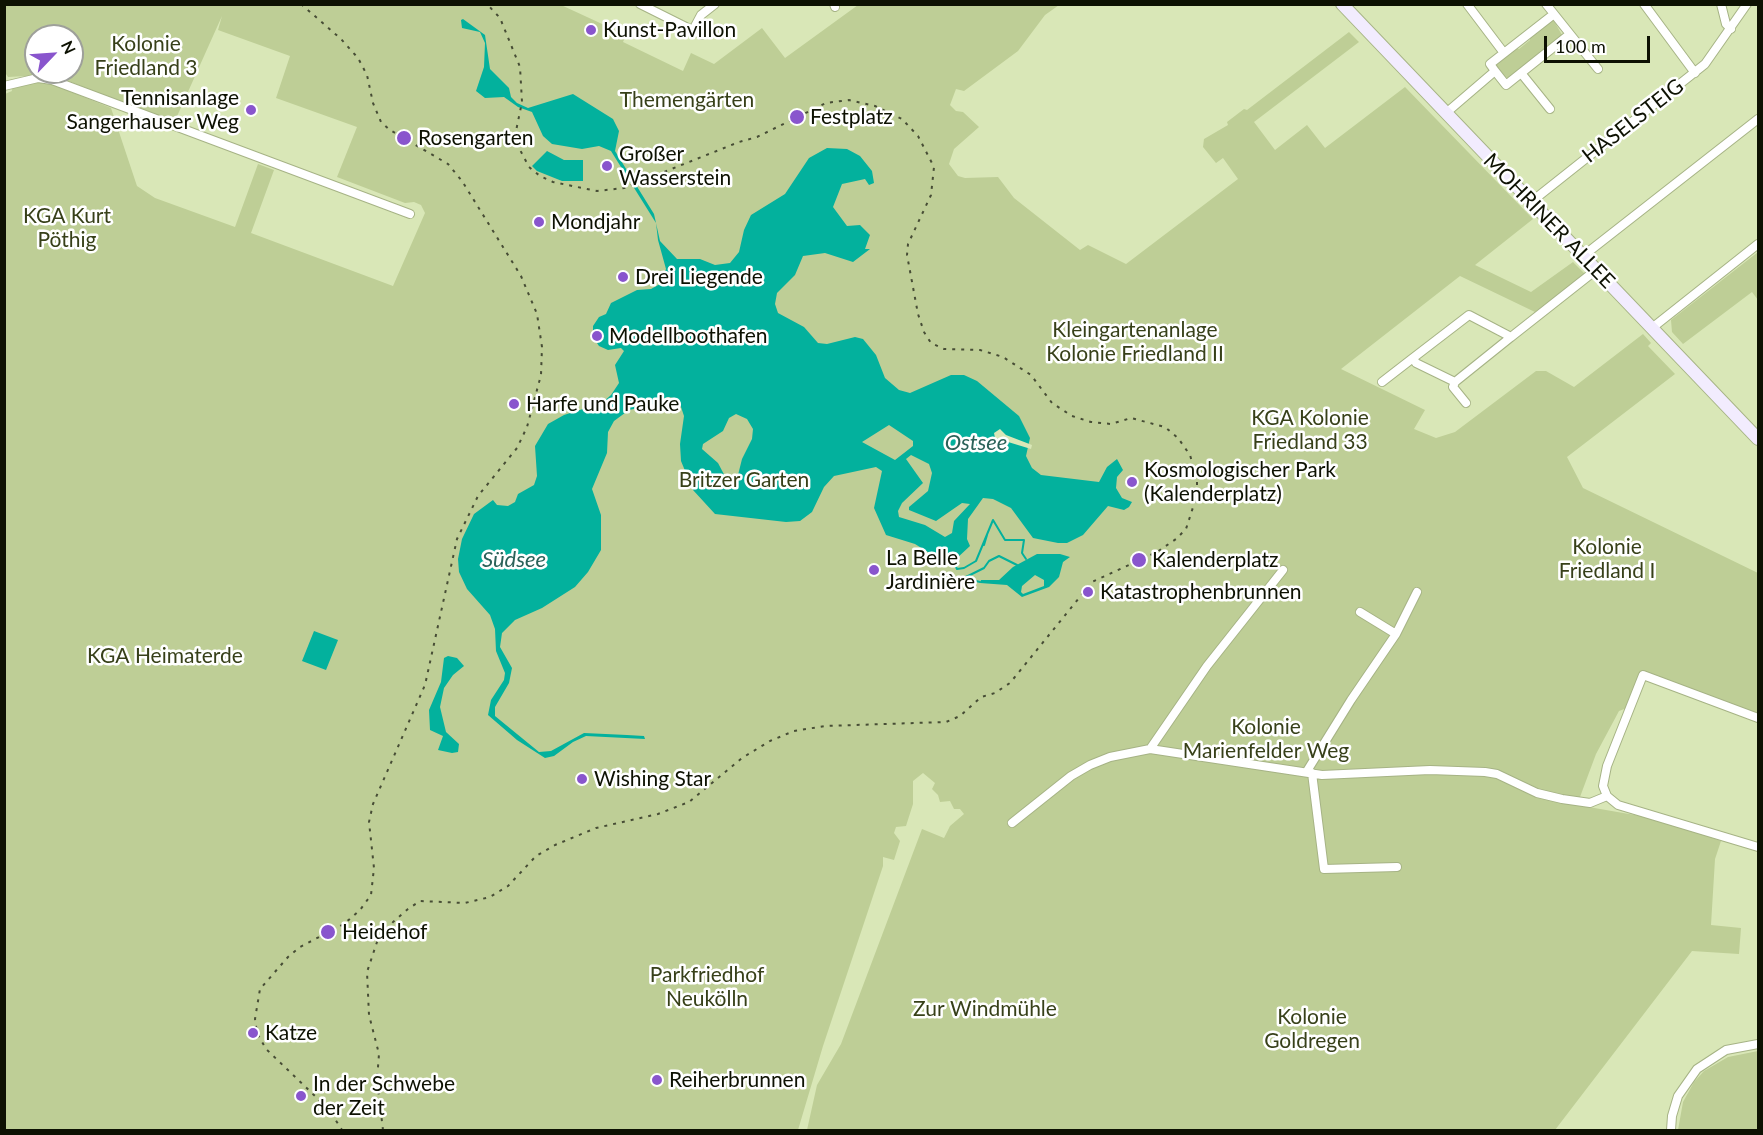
<!DOCTYPE html>
<html>
<head>
<meta charset="utf-8">
<style>
	body { margin:0 }
	#map { position:relative; width:1763px; height:1135px; overflow:hidden; background:#d9e7b7; font-family:Lato,sans-serif }
	canvas { display:block }
	.frame { position:absolute; inset:0; border:6px solid #0d1102; pointer-events:none }
	.north { position:absolute; left:24px; top:24px; width:60px; height:60px; box-sizing:border-box; background:#fff; border:2px solid #9ea09a; border-radius:50%; rotate:65deg; font-size:16px; font-weight:700; line-height:24px; text-align:center; color:#0d1102 }
	.north::after { content:''; display:block; margin:auto; width:21px; height:27px; background:#8955cd; clip-path:polygon(50% 0,100% 100%,50% 72%,0 100%) }
	.scale { position:absolute; left:1544px; top:36px; width:106px; height:27px; box-sizing:border-box; border:3px solid #0d1102; border-top:0; padding-left:8px; font-size:18px; line-height:21px; white-space:nowrap; color:#0d1102; -webkit-text-stroke:4px #fff; paint-order:stroke }
</style>
</head>
<body>
<div id="map">
<canvas width="1763" height="1135"></canvas>
<div class="frame"></div>
<div class="north">N</div>
<div class="scale">100 m</div>
</div>
<script>
const g = document.querySelector('canvas').getContext('2d');
g.lineJoin = 'round';
function paint(path, color) {
  g.fillStyle = color;
  g.fill(path, 'evenodd');
}
function shape(rows) {
  const path = new Path2D();
  for (const r of rows) {
    path.moveTo(r[0], r[1]);
    for (let i = 2; i < r.length; i += 2) path.lineTo(r[i], r[i + 1]);
  }
  return path;
}
function strokePath(path, color, width, dash) {
  g.strokeStyle = color;
  g.lineWidth = width;
  g.lineCap = dash ? 'butt' : 'round';
  g.setLineDash(dash || []);
  g.stroke(path);
}
function write(font, color, halo, rows, align = 'center') {
  g.font = font + ' Lato,sans-serif';
  g.lineWidth = 5;
  g.setLineDash([]);
  g.textBaseline = 'middle';
  g.strokeStyle = halo;
  g.fillStyle = color;
  for (const [text, x, y, turn = 0] of rows) {
    g.save();
    g.translate(x, y);
    g.rotate((+turn || 0) * Math.PI / 180);
    g.textAlign = isNaN(turn) ? turn : align;
    if (halo) g.strokeText(text, 0, 0);
    g.fillText(text, 0, 0);
    g.restore();
  }
}
paint(shape([
	[5,5,561,5,626,35,623,42,683,71,691,53,714,64,762,28,785,58,858,5,1059,5,1045,15,1018,51,964,91,956,89,950,105,956,111,963,112,979,127,954,149,949,164,958,176,965,178,998,177,1014,198,1080,250,1088,245,1126,264,1238,179,1223,158,1216,163,1203,147,1204,139,1228,125,1227,122,1244,109,1247,110,1349,32,1359,42,1254,122,1275,150,1307,125,1325,148,1405,87,1533,219,1475,265,1531,292,1573,262,1585,274,1535,312,1460,276,1341,369,1425,410,1414,429,1436,438,1455,432,1536,371,1546,371,1574,387,1643,334,1651,343,1648,346,1675,374,1567,457,1583,488,1758,573,1758,715,1642,671,1627,708,1619,711,1596,754,1577,805,1658,819,1721,841,1715,859,1711,925,1741,928,1739,954,1692,951,1555,1130,807,1130,817,1085,841,1044,922,829,944,838,950,826,964,814,960,809,954,809,950,801,940,802,938,795,932,789,935,783,923,773,913,781,913,804,906,826,896,827,894,833,900,841,894,860,883,857,883,866,823,1046,798,1130,5,1130,5,94,12,91,11,86,29,81,49,83,111,108,137,186,155,198,235,227,258,164,274,170,251,233,393,286,425,213,421,205,414,202,405,203,337,177,357,127,276,98,290,56,218,30,222,16,174,123,46,72,44,75,8,77,4,71],
	[36,36,72,36,72,72,36,72],
	[1551,20,1554,21,1562,35,1508,78,1504,77,1496,67,1497,62,1515,48,1519,49,1530,40,1530,36],
	[1758,252,1758,300,1752,292,1683,344,1672,332,1671,320],
	[1758,1051,1758,1130,1678,1130,1683,1102,1694,1082,1704,1071,1728,1057]
]), '#bece96');
paint(shape([
	[463,19,485,35,490,69,509,88,511,97,517,103,528,108,573,94,613,119,619,131,615,151,654,214,660,241,677,259,700,259,715,265,730,263,739,252,744,230,751,215,785,194,809,158,827,148,847,149,860,156,872,171,874,183,869,185,865,179,842,184,833,207,847,226,860,225,870,235,865,249,870,249,853,262,825,253,803,256,795,275,777,293,775,304,778,313,804,327,818,343,827,344,855,337,863,339,876,355,885,378,899,390,910,393,951,375,964,375,977,381,1019,416,1030,438,1026,456,1032,468,1041,475,1099,482,1107,467,1117,459,1123,470,1117,477,1116,488,1122,498,1132,502,1129,507,1124,510,1108,506,1083,535,1067,543,1058,543,1033,538,1011,508,993,499,983,498,968,519,967,539,970,546,956,559,956,565,951,560,939,559,915,544,886,535,874,508,882,471,876,467,834,476,824,487,812,512,800,521,786,522,715,514,693,490,681,461,680,444,684,416,680,404,674,398,668,397,648,406,629,410,614,421,608,432,607,453,592,489,601,515,601,550,588,572,575,587,542,608,515,620,502,633,500,647,512,668,509,683,495,707,495,716,539,752,551,751,584,733,627,735,644,736,645,739,586,736,573,742,554,756,545,758,517,740,488,715,491,700,504,680,505,673,496,651,495,629,490,615,467,589,459,572,458,559,462,539,474,514,493,500,497,505,508,506,515,502,518,494,534,485,537,476,535,446,548,424,564,415,602,403,611,395,619,383,615,365,624,351,621,348,608,350,599,346,593,337,593,326,599,317,606,314,611,303,637,290,651,289,660,284,666,269,658,240,656,223,611,151,599,146,582,149,552,144,543,136,532,112,518,107,504,97,485,98,476,91,484,67,485,43,480,32,462,28,461,20],
	[736,414,747,419,753,429,752,439,742,459,737,479,733,483,728,482,718,463,702,449,703,444,723,431,729,418],
	[889,425,913,441,913,446,895,460,862,442],
	[911,455,929,464,932,473,928,491,909,507,909,510,936,521,962,503,970,504,954,521,952,533,945,537,925,525,899,517,898,511,902,503,923,483,906,459],
	[547,151,564,160,583,160,583,181,562,181,537,171,532,166],
	[1037,554,1060,554,1070,557,1063,562,1059,577,1049,587,1022,597,1007,585,980,583,981,580,999,580,1013,567],
	[1035,575,1044,580,1044,586,1023,594,1021,592,1022,586],
	[314,631,338,640,326,670,302,661],
	[448,656,457,658,464,666,453,675,444,688,440,707,446,732,459,744,458,752,452,753,438,750,443,736,430,730,429,710,441,682,444,658]
]), '#03b19d');
paint(shape([
	[1000,429,1006,435,1032,445,1031,449,995,438,994,433]
]), '#d9e7b7');
strokePath(shape([
	[984,545,987,535],
	[955,565,957,569,964,568,976,561,993,520,1005,540,1024,540,1022,553,1026,559],
	[965,578,980,582],
	[939,580,954,583,984,568,989,561,999,556,1017,565]
]), '#03b19d', 2);
const minor = shape([
	[640,4,702,35],
	[834,4,835,7],
	[1467,4,1504,53],
	[1546,4,1554,14],
	[1644,4,1695,73],
	[1721,4,1726,24,1731,29],
	[693,30,701,15,715,4],
	[1570,34,1598,69],
	[1521,73,1550,109],
	[4,86,38,78,52,80,410,214],
	[1446,113,1495,71,1506,85,1570,34,1554,14,1490,64,1495,71],
	[1531,202,1705,64,1747,4],
	[1583,256,1758,119],
	[1652,328,1758,244],
	[1511,337,1455,382,1416,363,1413,358,1469,315,1511,337,1596,270],
	[1382,382,1413,358],
	[1455,382,1453,387,1466,403],
	[1360,612,1396,634],
	[1758,718,1643,675,1607,766,1603,786,1607,796,1618,805,1758,847],
	[1150,749,1207,666,1283,570],
	[1307,771,1351,700,1396,634,1417,592],
	[1312,773,1324,869,1397,867],
	[1012,823,1071,776,1090,765,1110,757,1150,749,1322,775,1430,770,1485,772,1497,774,1537,793,1562,799,1590,803,1607,796],
	[1671,1130,1672,1116,1678,1096,1697,1069,1726,1050,1758,1044]
]);
const secondary = shape([
	[1342,4,1758,439]
]);
strokePath(minor, '#a6b385', 10);
strokePath(secondary, '#a6b385', 14);
strokePath(minor, '#fff', 8);
strokePath(secondary, '#f2ecfe', 12);
strokePath(shape([
	[301,4,341,39,358,58,367,75,373,103,381,122,390,130,448,164,462,181,521,276,537,314,542,347,541,375,527,427,517,448,478,496,457,539,425,685,373,804,369,822,374,868,371,895,360,910,344,924,300,947,288,957,260,989,255,1019,257,1033,266,1049,315,1096,331,1113,342,1130],
	[383,1130,377,1080,379,1054,369,1015,367,972,377,942,393,922,408,909,420,901,465,903,490,897,508,886,536,856,555,845,596,828,658,814,689,802,742,758,770,741,794,731,825,726,946,722,960,716,981,697,995,693,1010,683,1092,582,1157,552,1176,539,1186,529,1197,495,1197,479,1190,455,1178,438,1165,427,1131,418,1111,424,1091,422,1072,416,1052,403,1031,375,1003,357,980,350,944,349,931,343,924,332,918,314,907,255,908,244,931,195,934,167,918,136,902,119,875,106,849,100,826,103,757,137,739,142,624,188,597,191,553,182,540,176,529,167,518,146,516,131,522,102,520,67,500,18,487,4]
]), '#474d35', 2, [3, 6]);
for (const [x, y, r, color] of [
	[591,30,6,"#8955cd"],
	[251,110,6,"#8955cd"],
	[797,117,8,"#8955cd"],
	[404,138,8,"#8955cd"],
	[607,166,6,"#8955cd"],
	[539,222,6,"#8955cd"],
	[623,277,6,"#8955cd"],
	[597,336,6,"#8955cd"],
	[514,404,6,"#8955cd"],
	[1132,482,6,"#8955cd"],
	[1139,560,8,"#8955cd"],
	[874,570,6,"#8955cd"],
	[1088,592,6,"#8955cd"],
	[582,779,6,"#8955cd"],
	[328,932,8,"#8955cd"],
	[253,1033,6,"#8955cd"],
	[657,1080,6,"#8955cd"],
	[301,1096,6,"#8955cd"]
]) {
  const dot = new Path2D();
  dot.arc(x, y, r, 0, 2 * Math.PI);
  g.fillStyle = color;
  g.fill(dot);
  strokePath(dot, '#fff', 2);
}
write('21px', '#0d1102', '#fff', [
	["Kunst-Pavillon",603,30],
	["Tennisanlage",239,98,"right"],
	["Sangerhauser Weg",239,122,"right"],
	["Festplatz",810,117],
	["Rosengarten",418,138],
	["Großer",619,154],
	["Wasserstein",619,178],
	["Mondjahr",551,222],
	["Drei Liegende",635,277],
	["Modellboothafen",609,336],
	["Harfe und Pauke",526,404],
	["Kosmologischer Park",1144,470],
	["(Kalenderplatz)",1144,494],
	["La Belle",886,558],
	["Jardinière",886,582],
	["Kalenderplatz",1152,560],
	["Katastrophenbrunnen",1100,592],
	["Wishing Star",594,779],
	["Heidehof",342,932],
	["Katze",265,1033],
	["Reiherbrunnen",669,1080],
	["In der Schwebe",313,1084],
	["der Zeit",313,1108]
], 'left');
write('21px', '#374019', '#fff', [
	["Kolonie",146,44],
	["Friedland 3",146,68],
	["Themengärten",687,100],
	["KGA Kurt",67,216],
	["Pöthig",67,240],
	["Kleingartenanlage",1135,330],
	["Kolonie Friedland II",1135,354],
	["KGA Kolonie",1310,418],
	["Friedland 33",1310,442],
	["Britzer Garten",744,480],
	["Kolonie",1607,547],
	["Friedland I",1607,571],
	["KGA Heimaterde",165,656],
	["Kolonie",1266,727],
	["Marienfelder Weg",1266,751],
	["Parkfriedhof",707,975],
	["Neukölln",707,999],
	["Zur Windmühle",985,1009],
	["Kolonie",1312,1017],
	["Goldregen",1312,1041]
]);
write('21px', '#0d1102', '#fff', [
	["HASELSTEIG",1633,121,-38],
	["MOHRINER ALLEE",1549,221,46]
]);
write('italic 22px', '#2a6259', '#fff', [
	["Ostsee",976,443],
	["Südsee",514,560]
]);
</script>
</body>
</html>
